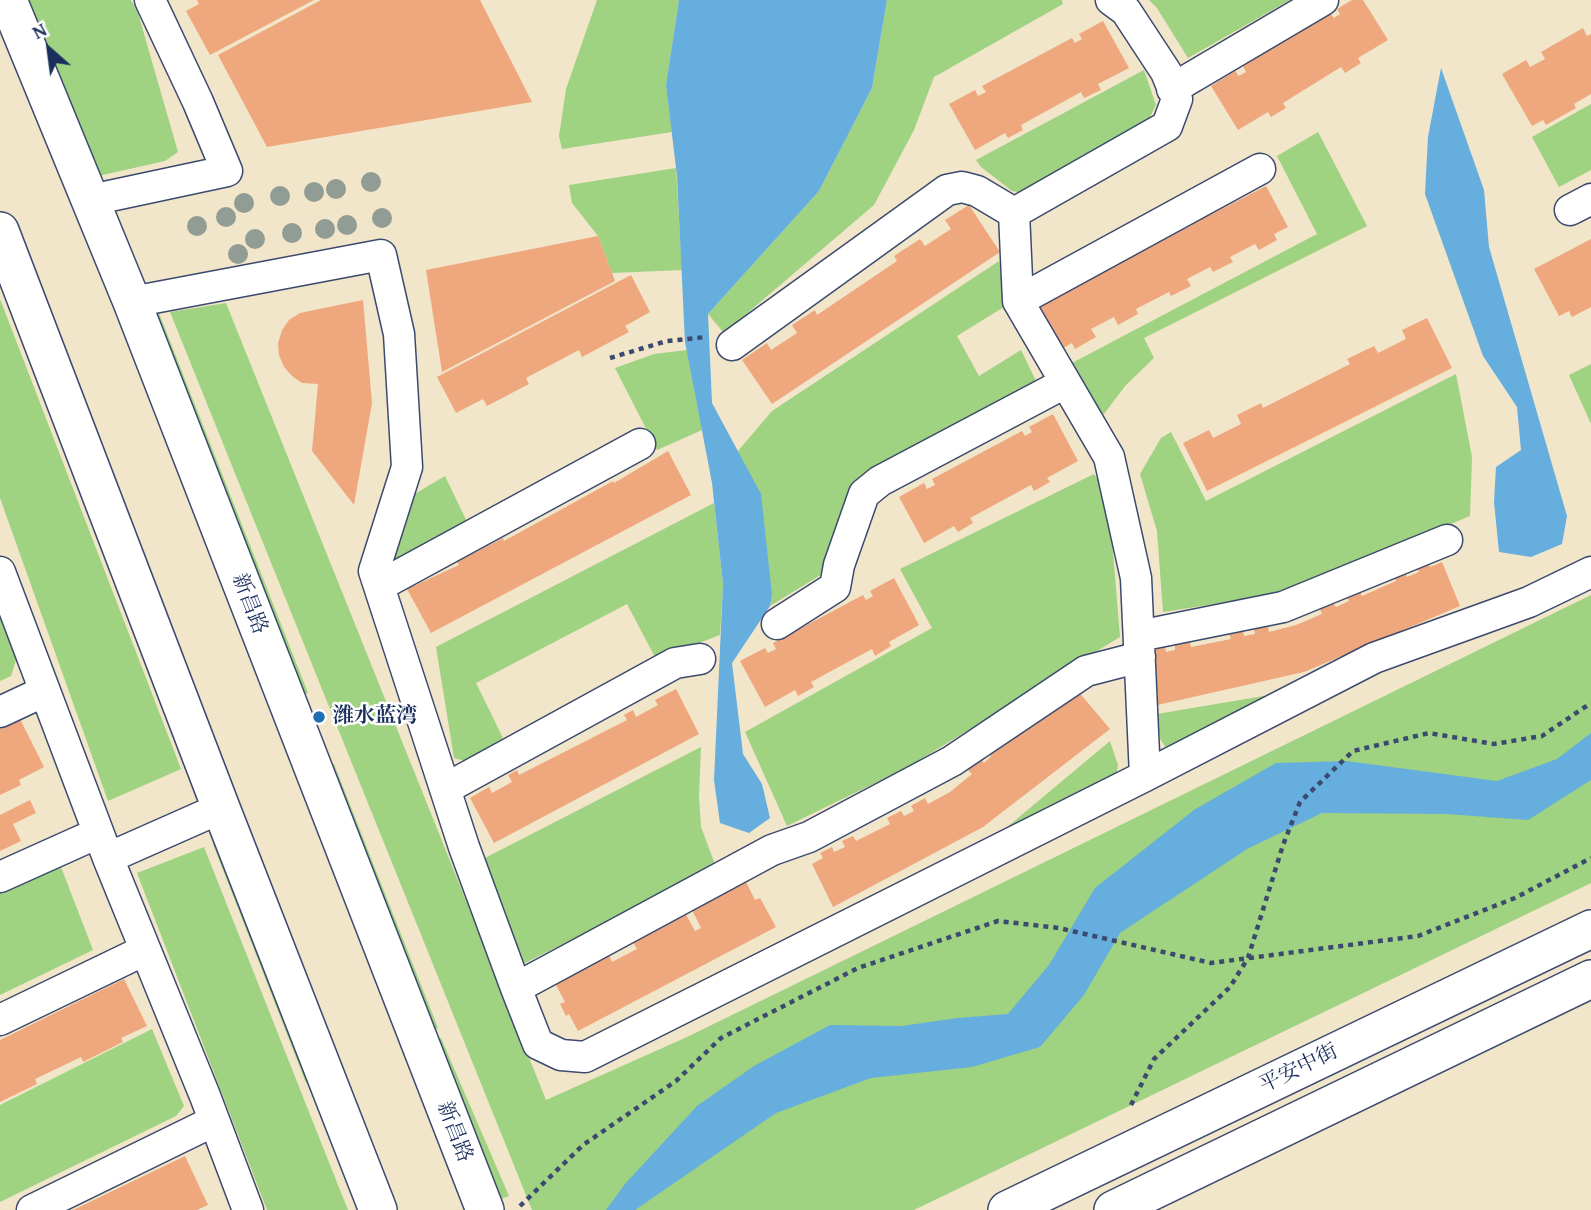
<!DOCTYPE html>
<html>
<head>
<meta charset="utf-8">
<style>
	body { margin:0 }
	#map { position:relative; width:1591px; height:1210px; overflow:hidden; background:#f1e5ca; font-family:"Gentium Book Plus",serif }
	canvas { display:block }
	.north { position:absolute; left:14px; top:14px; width:70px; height:70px; -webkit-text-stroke:5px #fff; paint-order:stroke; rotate:332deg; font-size:19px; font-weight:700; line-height:28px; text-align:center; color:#1b2f5e }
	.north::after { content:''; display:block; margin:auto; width:24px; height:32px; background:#1b2f5e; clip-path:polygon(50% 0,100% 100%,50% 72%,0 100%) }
</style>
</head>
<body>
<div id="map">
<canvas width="1591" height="1210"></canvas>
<div class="north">N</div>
</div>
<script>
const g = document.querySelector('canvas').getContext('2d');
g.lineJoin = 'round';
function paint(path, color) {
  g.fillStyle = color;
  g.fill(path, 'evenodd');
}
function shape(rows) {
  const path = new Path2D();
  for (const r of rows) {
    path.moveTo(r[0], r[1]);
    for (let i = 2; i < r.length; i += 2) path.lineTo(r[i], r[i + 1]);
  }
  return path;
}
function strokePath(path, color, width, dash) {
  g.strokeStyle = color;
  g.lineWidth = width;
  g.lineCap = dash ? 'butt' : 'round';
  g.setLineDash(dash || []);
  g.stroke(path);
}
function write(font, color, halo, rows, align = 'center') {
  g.font = font + ' "Gentium Book Plus","Noto Serif SC",serif';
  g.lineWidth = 5;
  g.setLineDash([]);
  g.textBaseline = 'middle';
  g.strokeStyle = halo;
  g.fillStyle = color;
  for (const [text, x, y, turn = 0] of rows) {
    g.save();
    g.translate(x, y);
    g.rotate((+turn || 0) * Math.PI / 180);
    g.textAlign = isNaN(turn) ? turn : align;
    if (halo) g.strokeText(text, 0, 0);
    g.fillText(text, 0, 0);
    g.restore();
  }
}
paint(shape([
	[28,0,131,0,138,13,178,152,165,161,98,176],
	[597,0,679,0,666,85,672,132,562,149,559,136,566,89],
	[887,0,1062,0,1063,4,934,77,914,130,874,205,724,333,708,314,819,191,872,88],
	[1149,0,1290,0,1188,58,1157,8],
	[1144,70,1156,105,1150,117,1130,136,1024,193,1012,191,981,167,976,160],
	[1591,104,1591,170,1559,187,1532,137],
	[1318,132,1367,226,1144,338,1154,358,1126,385,1100,419,1072,363,1317,234,1277,156],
	[676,168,682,270,612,273,598,236,572,203,569,185],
	[999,261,1007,305,957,336,979,376,1021,350,1036,381,876,470,824,573,770,606,772,595,738,451,772,411],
	[0,299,181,769,108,801,0,498],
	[226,303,546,1100,687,1037,1591,595,1591,883,914,1210,532,1210,170,312],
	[157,308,308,693,300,695,148,311],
	[687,350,702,430,657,450,615,368,654,354],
	[1591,364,1591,424,1569,375],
	[1456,374,1472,457,1470,516,1287,593,1163,612,1157,531,1140,474,1161,438,1171,432,1206,501],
	[1094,474,1108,492,1120,637,908,767,787,826,745,732,932,628,900,569],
	[445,476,469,526,391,568,408,498],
	[714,503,723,584,720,635,656,659,627,604,476,683,503,738,465,761,454,758,436,647],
	[0,616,16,660,11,676,0,681],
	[1293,691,1167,749,1160,739,1157,714],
	[1110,741,1118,765,1116,776,1006,828],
	[701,747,699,797,701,827,716,867,523,964,483,859],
	[334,764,438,1028,429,1032,326,768],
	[220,843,312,1081,306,1083,213,844],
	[204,847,332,1170,348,1210,267,1210,137,873],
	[59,862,93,950,0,995,0,889],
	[152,1029,184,1106,176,1116,0,1202,0,1105],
	[441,1038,509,1196,501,1199,434,1041]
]), '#9fd281');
paint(shape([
	[679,0,887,0,872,88,819,191,708,314,712,403,761,494,772,595,770,606,732,663,743,754,762,784,770,818,749,833,720,823,714,780,723,584,712,483,685,342,677,176,666,85],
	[1441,68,1484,190,1489,247,1567,516,1562,544,1531,557,1499,552,1494,502,1496,467,1521,450,1517,407,1483,356,1425,194,1428,137],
	[1591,733,1591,780,1528,820,1447,814,1322,813,1247,849,1120,933,1084,995,1040,1047,972,1067,871,1078,776,1113,635,1210,606,1210,625,1184,697,1106,754,1066,830,1025,902,1026,957,1018,1008,1014,1049,965,1095,888,1194,810,1276,763,1346,761,1497,781,1557,759]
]), '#65aedd');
paint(shape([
	[197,0,314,0,210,55,186,11,199,4],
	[321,0,480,0,532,102,267,147,218,55],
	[1352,0,1363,0,1388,40,1358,58,1361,63,1345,73,1341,67,1283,103,1286,108,1271,117,1268,112,1238,130,1211,86,1235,71,1239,76,1246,72,1243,66,1330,13,1334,18,1340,14,1337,9],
	[1103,21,1129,68,1098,84,1101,90,1084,98,1081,92,1021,125,1023,130,1008,138,1005,133,975,150,949,104,975,90,978,96,986,92,982,86,1072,38,1075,43,1082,39,1079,34],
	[1583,28,1587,36,1591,34,1591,94,1574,104,1576,108,1546,125,1543,120,1532,126,1502,74,1526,60,1530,67,1545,59,1541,52],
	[1266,186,1288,227,1274,234,1277,240,1259,250,1255,244,1230,257,1233,262,1213,272,1210,267,1187,279,1191,286,1171,296,1169,292,1136,309,1138,314,1118,325,1114,317,1091,329,1096,337,1075,349,1072,343,1060,350,1037,306,1110,260,1113,267,1147,248,1143,242,1157,235,1161,241,1192,225,1189,219,1207,209,1210,215],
	[969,205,1000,252,772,404,742,360,767,343,771,350,797,333,792,325,815,310,817,315,897,261,894,256,920,239,925,246,951,229,945,220],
	[598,236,615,281,442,372,426,270],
	[1591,239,1591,307,1572,317,1569,311,1559,316,1534,269],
	[631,275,650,312,625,326,629,332,582,357,579,350,526,378,529,384,487,406,483,399,456,413,437,377],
	[363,300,372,403,354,505,312,451,318,384,302,383,292,376,284,367,279,355,278,343,282,330,289,320,300,313],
	[1427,318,1452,368,1207,491,1183,443,1209,430,1213,438,1241,424,1237,415,1261,403,1263,408,1350,364,1347,359,1374,346,1378,353,1406,339,1402,330],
	[1053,414,1078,461,1047,478,1050,482,1034,491,1031,485,970,518,973,523,958,532,954,526,924,543,899,497,924,483,927,489,935,485,932,479,1022,431,1025,436,1032,432,1029,427],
	[668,451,691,495,431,633,407,589,459,565,457,562,503,538,504,541,613,481,614,483],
	[1428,562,1430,567,1442,562,1460,606,1304,672,1153,706,1151,651,1165,647,1166,652,1175,650,1175,645,1190,642,1191,647,1231,639,1229,634,1243,631,1244,636,1255,634,1254,629,1268,627,1269,632,1296,625,1322,614,1320,609,1333,603,1336,607,1349,601,1347,597,1360,592,1362,596,1396,581,1394,577,1405,572,1407,577,1419,572,1417,567],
	[894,578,919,625,889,642,891,646,875,656,872,649,811,682,814,687,798,696,795,690,765,707,740,661,765,648,768,653,776,649,773,643,863,595,866,600,873,596,870,591],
	[676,689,699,734,494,843,470,798,489,787,492,793,512,782,508,775,517,770,519,775,627,720,624,715,633,710,636,717,658,705,655,700],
	[1077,690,1110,729,983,827,833,907,812,864,823,858,820,853,832,847,834,852,845,847,842,841,853,836,856,841,890,824,887,818,901,811,904,816,914,811,911,806,925,798,928,804,950,792,972,774,968,770,980,758,984,763,991,756,988,752,1000,742,1004,746],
	[20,719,44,767,19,780,21,785,0,795,0,729],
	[30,800,36,813,13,824,21,841,0,851,0,815],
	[746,882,755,900,760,898,776,927,578,1031,569,1014,566,1016,560,1004,565,1002,554,981,608,953,612,962,637,949,632,940,685,913,695,931,701,928,692,910],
	[124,979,147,1026,121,1038,123,1042,83,1062,81,1057,35,1079,37,1084,0,1102,0,1040],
	[185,1156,208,1205,197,1210,73,1210]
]), '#efa87e');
const minor = shape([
	[1111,0,1126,11,1166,72,1177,99,1167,126,1014,213,1018,301,1109,457,1136,578,1145,776],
	[1172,89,1323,0],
	[91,200,227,171,198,102,150,0],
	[1570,210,1591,199],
	[1018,301,1260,169],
	[132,302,381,255,399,334,407,467,374,571,464,847,516,988,538,1044,561,1055,585,1057,1145,776,1374,658,1529,602,1591,572],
	[732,345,947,190,962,187,977,191,1014,213],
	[0,572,108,858,205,1096,248,1210],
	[379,586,640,444],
	[777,624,835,587,839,565,864,494,880,481,1065,383],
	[1139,636,1283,607,1447,540],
	[0,712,45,691],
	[445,789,675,663,700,659],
	[108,858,221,808],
	[0,877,98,833],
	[516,988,772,850,809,837,952,761,1086,671,1140,657],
	[0,1020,145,950],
	[32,1210,214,1121]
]);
const major = shape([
	[8,0,132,302,485,1210],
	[0,231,221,808,378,1210],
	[1007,1210,1591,929],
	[1113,1210,1591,979]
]);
strokePath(minor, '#3b4a6e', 33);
strokePath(major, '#3b4a6e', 40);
strokePath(shape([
	[610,358,667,341,706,337],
	[1131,1105,1154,1059,1230,987,1248,958,1283,845,1300,802,1353,751,1429,733,1494,744,1542,736,1591,703],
	[520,1206,583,1145,676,1081,721,1038,858,968,998,921,1059,928,1211,963,1418,936,1515,898,1591,858]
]), '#3b4a6e', 4.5, [5, 5]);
strokePath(minor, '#fff', 30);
strokePath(major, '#fff', 37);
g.fillStyle = '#919c94';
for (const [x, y] of [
	[371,182],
	[336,189],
	[314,192],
	[280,196],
	[244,203],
	[226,217],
	[382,218],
	[347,225],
	[197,226],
	[325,229],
	[292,233],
	[255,239],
	[238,254]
]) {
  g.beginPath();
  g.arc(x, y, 10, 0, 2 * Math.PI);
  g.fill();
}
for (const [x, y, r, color] of [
	[319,717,7,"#1f6fb2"]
]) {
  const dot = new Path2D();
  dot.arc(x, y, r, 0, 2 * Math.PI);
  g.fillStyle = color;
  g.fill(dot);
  strokePath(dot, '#fff', 2.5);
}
write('21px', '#1b2f5e', '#fff', [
	["新昌路",249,604,69],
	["平安中街",1299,1069,-26],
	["新昌路",454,1132,69]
]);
write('bold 21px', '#1b2f5e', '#fff', [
	["潍水蓝湾",333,717]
], 'left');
</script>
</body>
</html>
